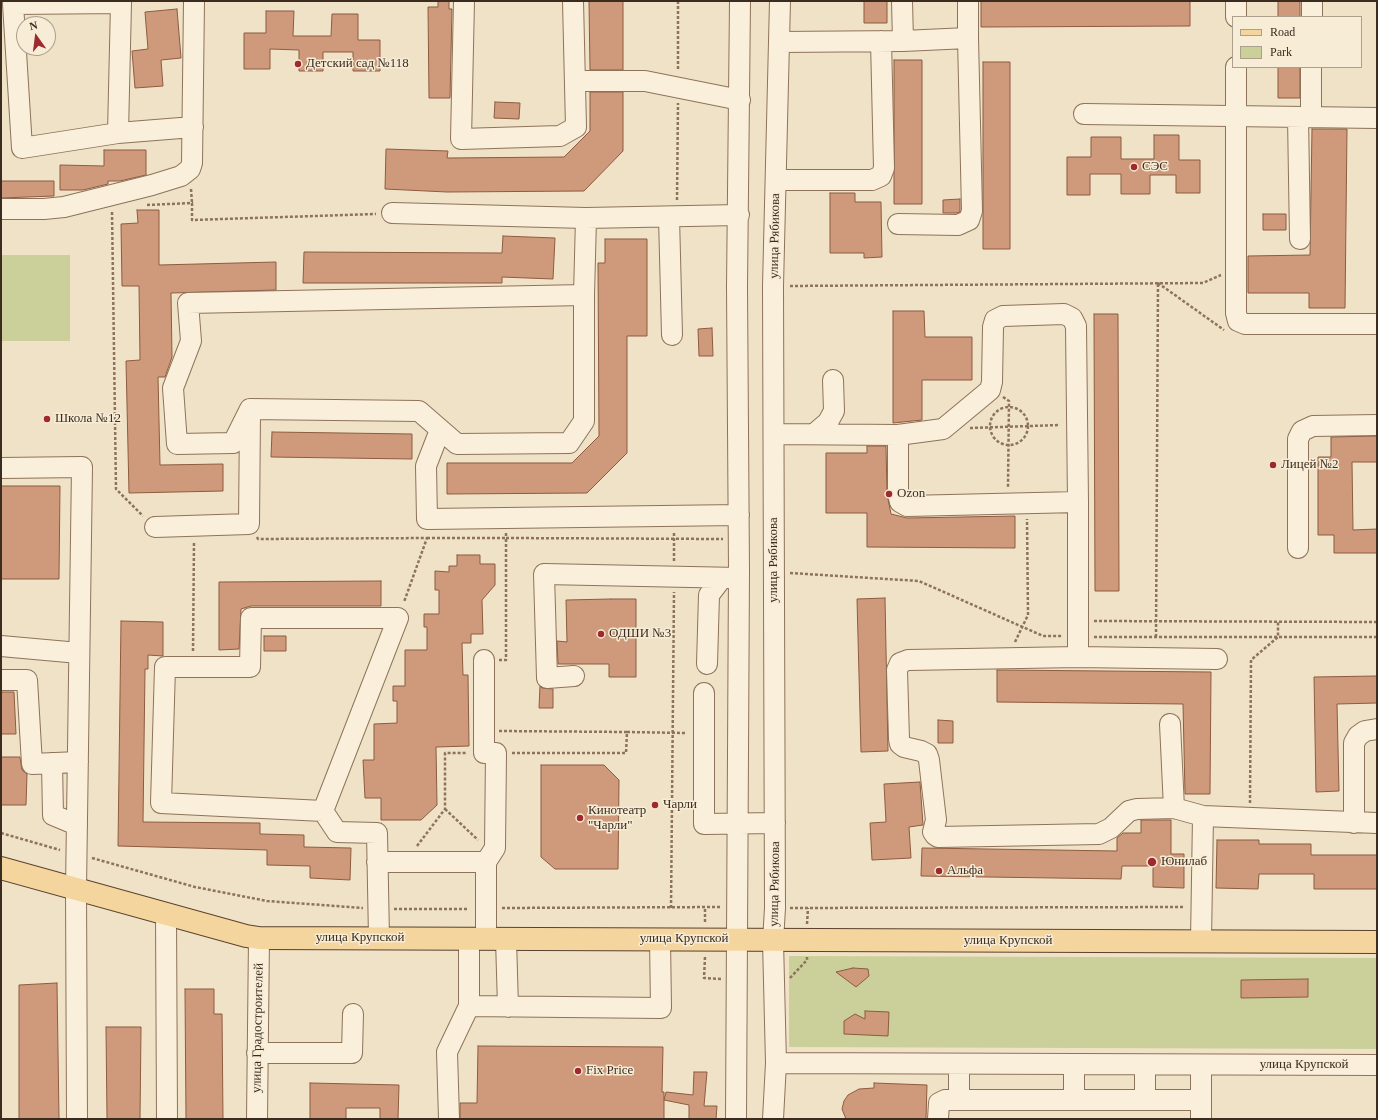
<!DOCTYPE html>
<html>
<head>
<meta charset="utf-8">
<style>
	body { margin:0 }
	#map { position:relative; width:1378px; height:1120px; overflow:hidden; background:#f0e2c6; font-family:Georgia,serif }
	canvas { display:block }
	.frame { position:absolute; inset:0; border:2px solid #3c2c1f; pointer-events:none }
	.legend { position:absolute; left:1232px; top:16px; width:130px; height:52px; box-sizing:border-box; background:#f7ecd6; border:1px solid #ac9f8d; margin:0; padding:5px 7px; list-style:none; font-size:12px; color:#3c2c1f }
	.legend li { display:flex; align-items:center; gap:8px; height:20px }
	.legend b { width:20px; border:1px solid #ac9f8d }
	.north { position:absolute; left:16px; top:16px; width:40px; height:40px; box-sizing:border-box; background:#f7ecd6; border:1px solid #ac9f8d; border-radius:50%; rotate:346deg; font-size:11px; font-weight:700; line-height:16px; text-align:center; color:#3c2c1f }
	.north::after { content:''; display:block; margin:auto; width:14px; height:18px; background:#9e292f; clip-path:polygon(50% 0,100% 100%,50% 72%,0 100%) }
</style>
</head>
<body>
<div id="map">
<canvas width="1378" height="1120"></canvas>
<div class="frame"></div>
<ul class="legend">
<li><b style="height:5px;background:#f4d59e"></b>Road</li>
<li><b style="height:11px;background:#cbcf99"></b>Park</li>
</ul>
<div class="north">N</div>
</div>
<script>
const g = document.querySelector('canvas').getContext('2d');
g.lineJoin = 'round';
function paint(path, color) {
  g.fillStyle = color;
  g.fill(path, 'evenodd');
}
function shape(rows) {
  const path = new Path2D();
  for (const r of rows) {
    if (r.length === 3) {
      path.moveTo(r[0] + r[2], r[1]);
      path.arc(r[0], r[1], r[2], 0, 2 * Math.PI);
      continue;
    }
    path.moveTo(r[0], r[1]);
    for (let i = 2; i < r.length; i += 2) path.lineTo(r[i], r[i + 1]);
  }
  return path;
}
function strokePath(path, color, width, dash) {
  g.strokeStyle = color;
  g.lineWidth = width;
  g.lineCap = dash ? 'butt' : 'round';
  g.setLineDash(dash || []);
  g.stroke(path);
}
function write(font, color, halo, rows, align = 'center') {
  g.font = font + ' Georgia,serif';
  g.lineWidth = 3;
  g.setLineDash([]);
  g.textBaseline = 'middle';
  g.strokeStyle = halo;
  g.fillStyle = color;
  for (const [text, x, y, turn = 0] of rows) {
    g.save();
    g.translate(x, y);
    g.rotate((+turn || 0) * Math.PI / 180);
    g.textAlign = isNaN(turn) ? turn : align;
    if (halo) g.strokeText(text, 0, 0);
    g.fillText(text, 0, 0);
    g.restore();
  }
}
paint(shape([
	[1,255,70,255,70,341,1,341],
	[789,956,1377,958,1377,1049,789,1047]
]), '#cbcf99');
const building = shape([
	[438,1,449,1,449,9,452,9,450,98,429,98,428,7,438,7,438,1],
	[589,1,623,1,623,70,590,70,589,1],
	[864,1,887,1,887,23,864,23,864,1],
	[981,1,1190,1,1190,26,981,27,981,1],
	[1278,1,1300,1,1300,17,1278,17,1278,1],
	[177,9,181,58,161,60,163,86,135,88,132,51,148,49,145,12,177,9],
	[266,11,294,11,293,36,331,36,332,14,358,14,358,40,380,40,380,71,353,71,353,52,323,52,323,71,299,71,299,50,270,49,270,69,244,69,244,33,266,33,266,11],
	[894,60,922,60,922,204,894,204,894,60],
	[983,62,1010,62,1010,249,983,249,983,62],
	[1278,67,1300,67,1300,98,1278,98,1278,67],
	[590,92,623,92,623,151,584,191,447,192,385,189,386,149,448,151,447,158,564,157,590,131,590,92],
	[495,102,520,103,519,119,494,118,495,102],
	[1312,129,1347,129,1345,308,1309,308,1309,293,1248,293,1248,256,1310,255,1312,129],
	[1154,135,1179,135,1179,160,1200,160,1200,193,1176,193,1176,175,1150,175,1150,194,1121,194,1121,174,1090,174,1090,195,1067,195,1067,157,1091,157,1091,137,1121,137,1121,159,1154,159,1154,135],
	[104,150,146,150,146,175,120,181,108,181,108,184,83,190,60,190,60,165,104,166,104,150],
	[1,181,54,181,54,196,1,198,1,181],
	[830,193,855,193,855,202,881,202,882,257,864,258,864,253,830,253,830,193],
	[960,199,960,212,956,213,943,213,943,200,960,199],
	[137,210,159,210,159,265,276,262,276,290,171,293,172,357,165,377,158,377,160,465,223,464,223,491,129,493,126,361,140,360,139,286,122,286,121,224,138,223,137,210],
	[1263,214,1286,214,1286,230,1263,230,1263,214],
	[503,236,555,238,553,279,502,277,502,283,303,283,304,252,502,253,503,236],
	[605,239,647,239,647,336,627,336,627,453,587,493,447,494,447,463,572,463,599,436,598,263,605,263,605,239],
	[893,311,924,311,925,337,972,337,972,380,922,380,922,420,893,423,893,311],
	[1094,314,1118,314,1119,591,1095,591,1094,314],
	[712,328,713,356,699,356,698,329,712,328],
	[272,432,412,434,412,459,271,457,272,432],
	[1377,436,1377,462,1352,462,1353,530,1377,529,1377,553,1334,553,1334,535,1318,535,1318,457,1331,457,1331,437,1377,436],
	[867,446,886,446,887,494,891,514,907,518,1015,516,1015,548,867,547,867,513,826,513,826,453,867,453,867,446],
	[1,486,60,486,59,579,1,579,1,486],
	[457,555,480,555,480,564,495,564,495,585,482,600,483,634,471,634,471,643,462,643,463,675,468,675,469,746,436,747,437,805,421,820,381,820,381,798,365,798,363,760,374,760,374,724,397,723,397,701,393,701,393,686,405,686,405,650,427,650,427,627,424,627,424,614,439,614,439,590,435,590,435,571,449,572,449,566,457,566,457,555],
	[381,581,381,606,251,606,241,609,239,649,219,650,219,582,381,581],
	[885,598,888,751,861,752,857,599,885,598],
	[611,599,636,599,636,677,609,677,609,664,558,664,557,641,567,642,566,600,611,599],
	[121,621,163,622,163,656,148,655,148,669,145,669,143,822,260,823,260,834,304,835,304,847,351,848,350,880,310,878,310,866,267,865,267,850,118,846,121,621],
	[264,636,286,636,286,651,264,651,264,636],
	[997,670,1211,672,1210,794,1185,794,1183,704,997,702,997,670],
	[1377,676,1377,703,1337,704,1339,791,1316,792,1314,677,1377,676],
	[540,686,542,688,553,689,553,708,539,708,540,686],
	[1,692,14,692,16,734,1,734,1,692],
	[938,720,953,721,953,743,938,743,938,720],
	[1,757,20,757,22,770,27,774,26,805,1,805,1,757],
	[541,765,604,765,619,780,618,869,555,869,541,857,541,765],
	[920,782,923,825,909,827,911,858,872,860,870,823,886,822,884,784,920,782],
	[1141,820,1171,820,1171,854,1184,854,1184,888,1153,887,1153,866,1122,866,1121,879,921,876,922,848,1117,851,1117,838,1123,833,1141,833,1141,820],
	[1217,840,1259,840,1259,844,1311,844,1311,855,1377,855,1377,889,1314,889,1314,874,1259,874,1258,889,1216,888,1217,840],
	[853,968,868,969,869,976,856,987,836,972,853,968],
	[1308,979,1308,997,1241,998,1241,980,1308,979],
	[57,983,59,1119,19,1119,19,985,57,983],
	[185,989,214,989,214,1014,222,1014,223,1119,186,1119,185,989],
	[865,1011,889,1012,888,1036,844,1034,844,1021,855,1014,865,1019,865,1011],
	[106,1027,141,1027,140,1119,107,1119,106,1027],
	[478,1046,663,1047,662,1092,664,1092,664,1119,460,1119,460,1103,477,1103,478,1046],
	[694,1072,707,1072,704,1106,717,1106,716,1119,689,1119,689,1105,664,1100,666,1092,693,1095,694,1072],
	[310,1083,399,1085,398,1119,380,1119,380,1108,346,1108,346,1119,310,1119,310,1083],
	[874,1083,927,1085,926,1119,846,1119,842,1109,844,1101,848,1095,859,1089,874,1088,874,1083]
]);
paint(building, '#cf9a7b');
strokePath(building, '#8d5b40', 1);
const minor = shape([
	[121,1,121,3,13,4,22,148,118,133,193,127],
	[464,1,461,139,560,136,576,127,573,1],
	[1236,17,1236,1],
	[1312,17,1312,1],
	[903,41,968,38,968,1],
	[780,42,903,41,902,1],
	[1236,67,1236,313,1238,321,1245,324,1377,324],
	[575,81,645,81,740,100],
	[1084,114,1377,118],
	[1298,117,1300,239],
	[1311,117,1311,67],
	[118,133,121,3],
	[776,180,872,180,881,176,884,168,881,41],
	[1,209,44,209,64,207,152,185,181,176,190,169,192,163,194,1],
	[392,213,586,218],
	[669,217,672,335],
	[898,224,958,225,969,220,972,211,968,38],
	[584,295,584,421,569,443,457,444,419,411,250,409,233,443,177,444,173,388,191,341,188,303,584,295,586,218,739,215],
	[440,430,426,466,427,519,739,515],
	[774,434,898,435,943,429,990,390,992,382,993,327,995,320,1003,316,1064,314,1072,318,1076,326,1078,502,1078,657],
	[814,434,828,422,834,411,833,380],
	[898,435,898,494,900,502,907,506,1078,502],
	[1,468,82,467,76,889,77,1119],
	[155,527,249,524,250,415],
	[1298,548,1298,439,1302,431,1313,426,1377,425],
	[1,646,79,653],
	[1217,659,1078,657,908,660,900,663,897,670,899,739,900,744,904,747,921,751,927,754,929,760,936,820,933,832,935,835,938,837,1099,834,1111,828,1129,811,1137,809,1174,808,1203,816,1377,823],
	[484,660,484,753,496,753,495,848,486,862],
	[707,664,709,595,722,578],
	[574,676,547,678,544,574,739,578],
	[1,680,27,680,32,764,78,762],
	[704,693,704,824,775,823],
	[1170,724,1174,808],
	[52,763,53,815,77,825],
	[323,811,398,618,251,618,250,667,165,667,161,803,323,811,337,832,377,833,379,938],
	[1354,823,1354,743,1358,736,1365,731,1377,729],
	[377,862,486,862,486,939],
	[166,914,167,1119],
	[469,939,469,1006,661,1008,660,939],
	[506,939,508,1007],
	[1201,941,1203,816],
	[257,1053,352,1053,353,1014],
	[776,1063,1377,1065],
	[1145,1065,1145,1100],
	[959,1100,959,1064],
	[1074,1100,1074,1064],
	[257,1119,259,938],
	[449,1119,447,1052,469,1006],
	[736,1119,739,570,737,287,740,1],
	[773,1119,776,1063,773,941,775,908,773,286,780,1],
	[938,1119,939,1103,945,1100,1201,1100],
	[1201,1119,1201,1065]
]);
const major = shape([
	[1,868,246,936,259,938,1377,942]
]);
strokePath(minor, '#8d735b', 22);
strokePath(major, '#5a412f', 24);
strokePath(shape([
	[678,1,678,70],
	[191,189,192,203],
	[677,200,678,103],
	[147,205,192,203,192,220,376,214],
	[112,212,116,489,143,516],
	[1158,283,1224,330],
	[790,286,1203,283,1221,275],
	[1003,397,1009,401,1008,487],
	[1009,426,19],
	[970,428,1060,425],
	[506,533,506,538,723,539],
	[257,537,258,539,427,538,404,602],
	[427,538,506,538,506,660,499,660],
	[674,561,674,532],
	[790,573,919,581,1043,636,1063,636],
	[1094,621,1377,622],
	[1094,637,1377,637],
	[1156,637,1158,283],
	[1015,642,1028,615,1027,519],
	[193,651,194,542],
	[499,731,627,732],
	[512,753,626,753,627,732,687,733],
	[1250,803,1251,660,1278,637,1278,622],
	[445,809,478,840],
	[1,833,60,850],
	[417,846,445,809,445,753,467,753],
	[92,858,195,887,267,901,363,908],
	[502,908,721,907],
	[671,908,674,592],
	[790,908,1185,907],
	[394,909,469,909],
	[705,922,705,907],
	[807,924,808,908],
	[705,957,704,978,722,979],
	[790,978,807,960,807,957]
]), '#8d735b', 2.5, [3, 2]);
strokePath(minor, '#faefda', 20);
strokePath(major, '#f4d59e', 22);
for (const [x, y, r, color] of [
	[298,64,4,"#9e292f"],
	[1134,167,4,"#9e292f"],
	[47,419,4,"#9e292f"],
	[1273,465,4,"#9e292f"],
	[889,494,4,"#9e292f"],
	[601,634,4,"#9e292f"],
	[655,805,4,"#9e292f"],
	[580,818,4,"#9e292f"],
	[1152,862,5,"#9e292f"],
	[939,871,4,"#9e292f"],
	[578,1071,4,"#9e292f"]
]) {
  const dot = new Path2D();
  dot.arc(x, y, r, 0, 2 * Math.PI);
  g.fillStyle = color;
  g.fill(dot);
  strokePath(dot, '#f7ecd6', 1.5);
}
write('13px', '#3c2c1f', '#f7ecd6', [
	["Детский сад №118",306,64],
	["СЭС",1142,167],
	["Школа №12",55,419],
	["Лицей №2",1281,465],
	["Ozon",897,494],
	["ОДШИ №3",609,634],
	["Чарли",663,805],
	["Кинотеатр",588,811],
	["\"Чарли\"",588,826],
	["Юнилаб",1161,862],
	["Альфа",947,871],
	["Fix Price",586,1071]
], 'left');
write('13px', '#3c2c1f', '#f7ecd6', [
	["улица Рябикова",775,236,-89],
	["улица Рябикова",774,560,-90],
	["улица Рябикова",775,884,-89],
	["улица Крупской",360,938],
	["улица Крупской",684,939],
	["улица Крупской",1008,941],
	["улица Градостроителей",258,1028,-89],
	["улица Крупской",1304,1065]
]);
</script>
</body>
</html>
